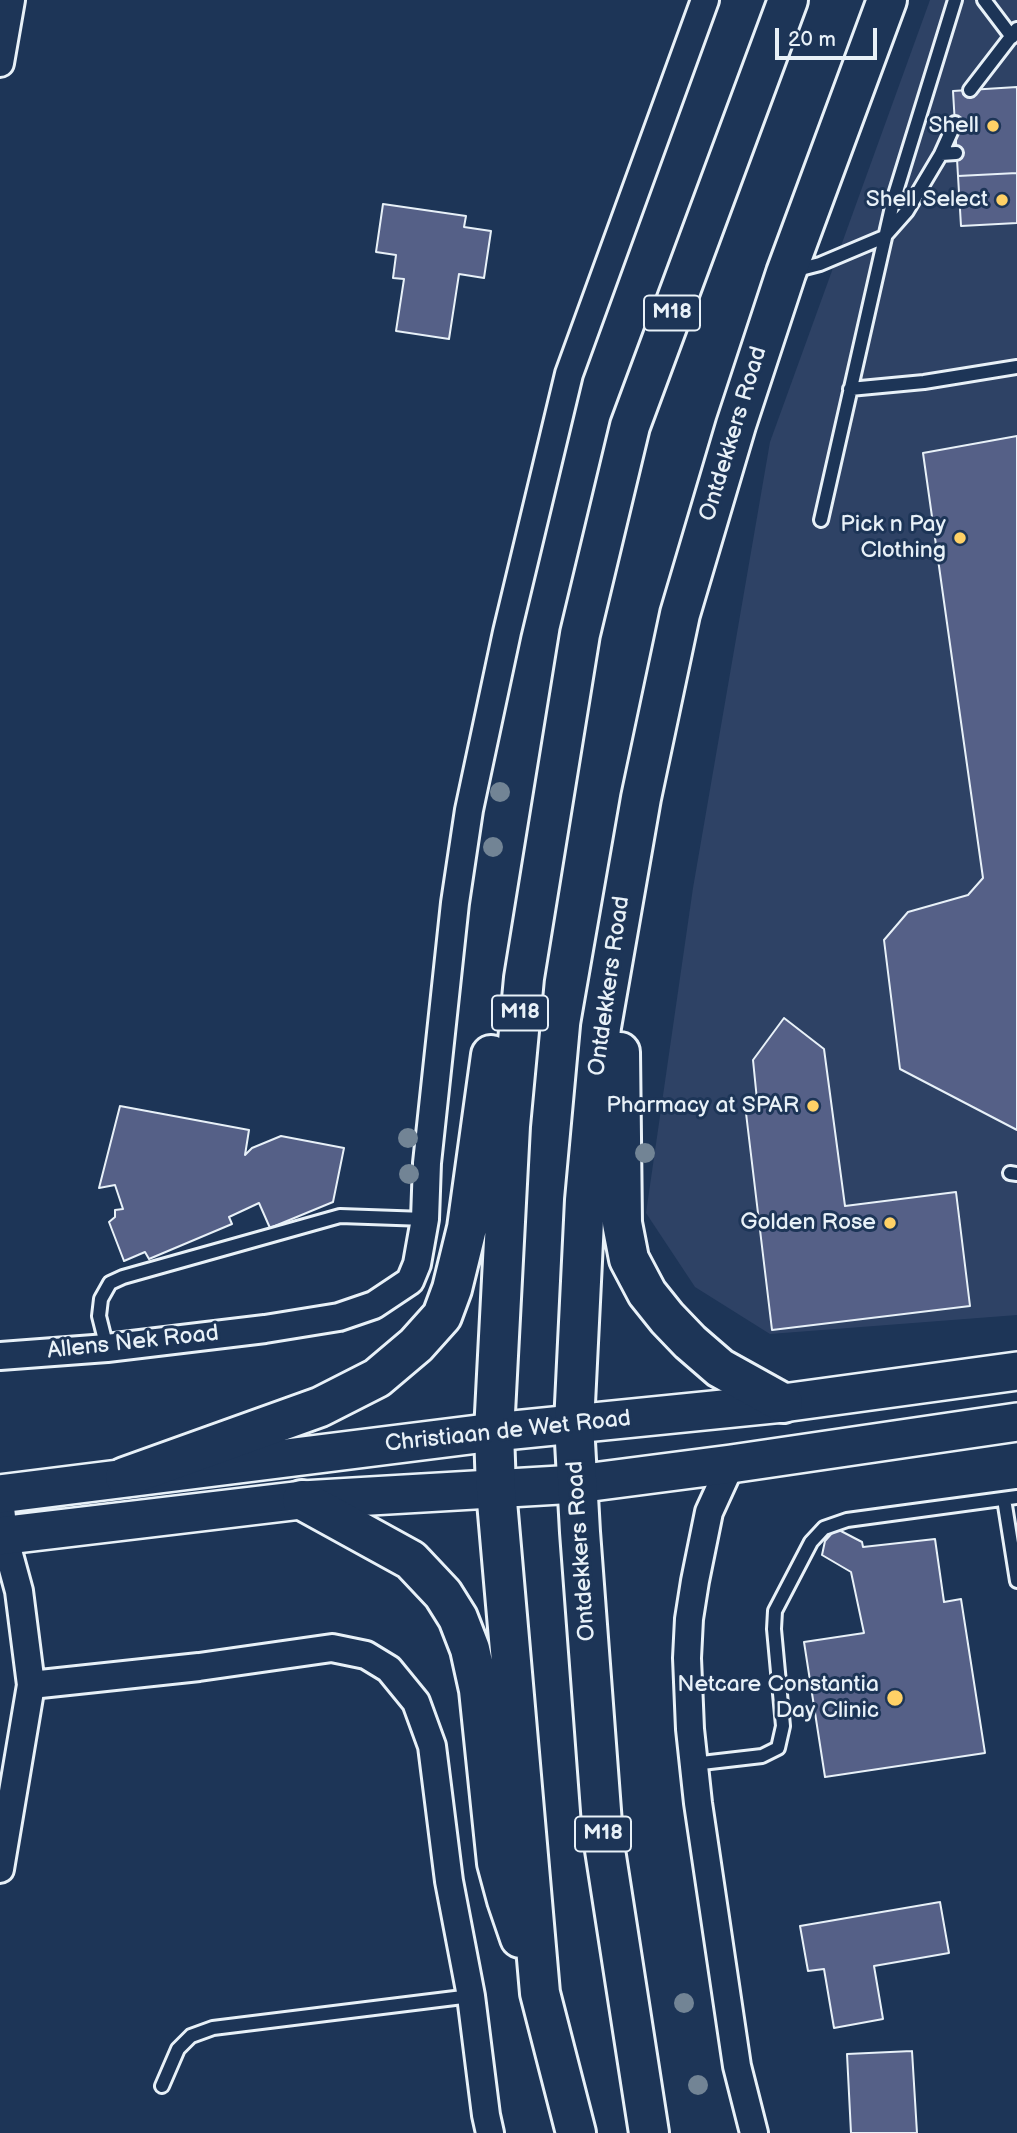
<!DOCTYPE html>
<html>
<head>
<meta charset="utf-8">
<style>
	body { margin:0 }
	#map { position:relative; width:1017px; height:2133px; overflow:hidden; background:#1d3557; font-family:"Balsamiq Sans",sans-serif }
	canvas { display:block }
	.scale { position:absolute; left:775px; top:28px; width:102px; height:32px; box-sizing:border-box; border:4px solid #e8f1f8; border-top:0; padding-left:9px; font-size:21px; line-height:24px; white-space:nowrap; color:#e8f1f8; -webkit-text-stroke:5px #1d3557; paint-order:stroke }
</style>
</head>
<body>
<div id="map">
<canvas width="1017" height="2133"></canvas>
<div class="scale">20 m</div>
</div>
<script>
const g = document.querySelector('canvas').getContext('2d');
g.lineJoin = 'round';
function paint(path, color) {
  g.fillStyle = color;
  g.fill(path, 'evenodd');
}
function shape(rows) {
  const path = new Path2D();
  for (const r of rows) {
    path.moveTo(r[0], r[1]);
    for (let i = 2; i < r.length; i += 2) path.lineTo(r[i], r[i + 1]);
  }
  return path;
}
function strokePath(path, color, width, dash) {
  g.strokeStyle = color;
  g.lineWidth = width;
  g.lineCap = dash ? 'butt' : 'round';
  g.setLineDash(dash || []);
  g.stroke(path);
}
function write(font, color, halo, rows, align = 'center') {
  g.font = font + ' "Balsamiq Sans",sans-serif';
  g.lineWidth = 6;
  g.setLineDash([]);
  g.textBaseline = 'middle';
  g.strokeStyle = halo;
  g.fillStyle = color;
  for (const [text, x, y, turn = 0] of rows) {
    g.save();
    g.translate(x, y);
    g.rotate((+turn || 0) * Math.PI / 180);
    g.textAlign = isNaN(turn) ? turn : align;
    if (halo) g.strokeText(text, 0, 0);
    g.fillText(text, 0, 0);
    g.restore();
  }
}
paint(shape([
	[930,0,1017,0,1017,1315,770,1334,695,1287,646,1213,693,888,770,442]
]), '#2e4265');
const building = shape([
	[1017,87,1017,173,958,176,953,91,1017,87],
	[1017,173,1017,223,961,226,958,176,1017,173],
	[383,204,466,216,464,227,491,231,484,278,459,274,449,339,396,331,404,279,393,278,396,255,376,252,383,204],
	[1017,436,1017,1130,900,1069,884,940,908,912,968,895,983,878,923,453,1017,436],
	[784,1018,824,1049,845,1206,956,1192,970,1306,772,1330,746,1113,758,1110,753,1060,784,1018],
	[120,1106,249,1130,245,1155,252,1148,281,1136,344,1148,333,1202,270,1228,259,1203,229,1217,232,1224,149,1259,145,1252,124,1261,109,1222,115,1217,115,1210,123,1209,115,1185,99,1188,120,1106],
	[839,1530,862,1542,863,1547,935,1539,944,1602,961,1599,985,1753,825,1777,804,1642,864,1633,851,1572,822,1555,825,1541,833,1532,839,1530],
	[940,1902,949,1953,874,1966,883,2019,834,2028,824,1969,808,1971,800,1926,940,1902],
	[912,2051,917,2133,851,2133,847,2054,912,2051]
]);
paint(building, '#556087');
strokePath(building, '#e8f1f8', 2);
const service = shape([
	[984,0,1012,37],
	[970,90,1017,29],
	[941,154,956,153],
	[793,271,820,264,884,237,907,211,941,154,955,123],
	[850,389,924,382,1017,367],
	[821,520,894,198,955,0],
	[1010,1173,1017,1174],
	[107,1348,99,1316,101,1299,110,1283,123,1277,340,1216,425,1219],
	[1004,1499,1017,1581],
	[693,1764,762,1756,778,1748,783,1726,774,1629,775,1611,811,1542,824,1528,847,1520,1017,1497],
	[162,2086,178,2049,191,2036,213,2028,471,1996]
]);
const minor = shape([
	[0,63,11,0],
	[0,1356,107,1348,265,1329,339,1317,374,1305,410,1281,417,1264,425,1219,427,1163,455,903,469,810,507,632,569,374,705,0],
	[731,1464,709,1512,695,1581,689,1619,687,1658,690,1729,698,1803,737,2066,754,2133],
	[0,1498,4,1536,19,1591,31,1685,0,1869],
	[31,1685,199,1667,332,1648,366,1655,389,1669,416,1702,432,1746,449,1881,471,1996,486,2115,490,2133]
]);
const secondary = shape([
	[0,1494,494,1432,783,1403,1017,1371],
	[0,1536,302,1500,577,1484,731,1464,1017,1422]
]);
const primary = shape([
	[620,1052,622,1223,629,1259,647,1293,667,1318,690,1342,720,1368,783,1403],
	[125,1477,320,1407,377,1378,416,1345,442,1316,452,1289,467,1228,491,1055],
	[302,1500,411,1560,443,1594,458,1618,470,1649,479,1690,497,1863,507,1900,520,1938],
	[576,2133,540,1993,496,1490,494,1432,510,1126,524,978,580,634,630,426,788,0],
	[649,2133,603,1837,580,1532,574,1424,585,1200,601,1027,641,798,680,614,736,425,786,273,887,0]
]);
strokePath(service, '#e8f1f8', 18);
strokePath(minor, '#e8f1f8', 32);
strokePath(secondary, '#e8f1f8', 42);
strokePath(primary, '#e8f1f8', 44);
strokePath(service, '#1d3557', 12);
strokePath(minor, '#1d3557', 26);
strokePath(secondary, '#1d3557', 37);
strokePath(primary, '#1d3557', 38);
g.fillStyle = '#728495';
for (const [x, y] of [
	[500,792],
	[493,847],
	[408,1138],
	[645,1153],
	[409,1174],
	[684,2003],
	[698,2085]
]) {
  g.beginPath();
  g.arc(x, y, 10, 0, 2 * Math.PI);
  g.fill();
}
for (const [x, y, r, color] of [
	[993,126,7,"#ffd166"],
	[1002,200,7,"#ffd166"],
	[960,538,7,"#ffd166"],
	[813,1106,7,"#ffd166"],
	[890,1223,7,"#ffd166"],
	[895,1698,9,"#ffd166"]
]) {
  const dot = new Path2D();
  dot.arc(x, y, r, 0, 2 * Math.PI);
  g.fillStyle = color;
  g.fill(dot);
  strokePath(dot, '#1d3557', 2.5);
}
for (const [x, y, w] of [
	[672,313,56],
	[520,1013,56],
	[603,1834,56]
]) {
  const box = new Path2D();
  box.roundRect(x - w / 2, y - 17.5, w, 35, 5);
  g.fillStyle = '#1d3557';
  g.fill(box);
  strokePath(box, '#e8f1f8', 2);
}
write('bold 21px', '#e8f1f8', null, [
	["M18",672,313],
	["M18",520,1013],
	["M18",603,1834]
]);
write('23px', '#e8f1f8', '#1d3557', [
	["Shell",979,126],
	["Shell Select",988,200],
	["Pick n Pay",946,525],
	["Clothing",946,551],
	["Pharmacy at SPAR",799,1106],
	["Golden Rose",876,1223],
	["Netcare Constantia",879,1685],
	["Day Clinic",879,1711]
], 'right');
write('23px', '#e8f1f8', '#1d3557', [
	["Ontdekkers Road",734,434,-73],
	["Ontdekkers Road",610,986,-82],
	["Allens Nek Road",133,1343,-6],
	["Christiaan de Wet Road",508,1432,-6],
	["Ontdekkers Road",582,1551,-94]
]);
</script>
</body>
</html>
